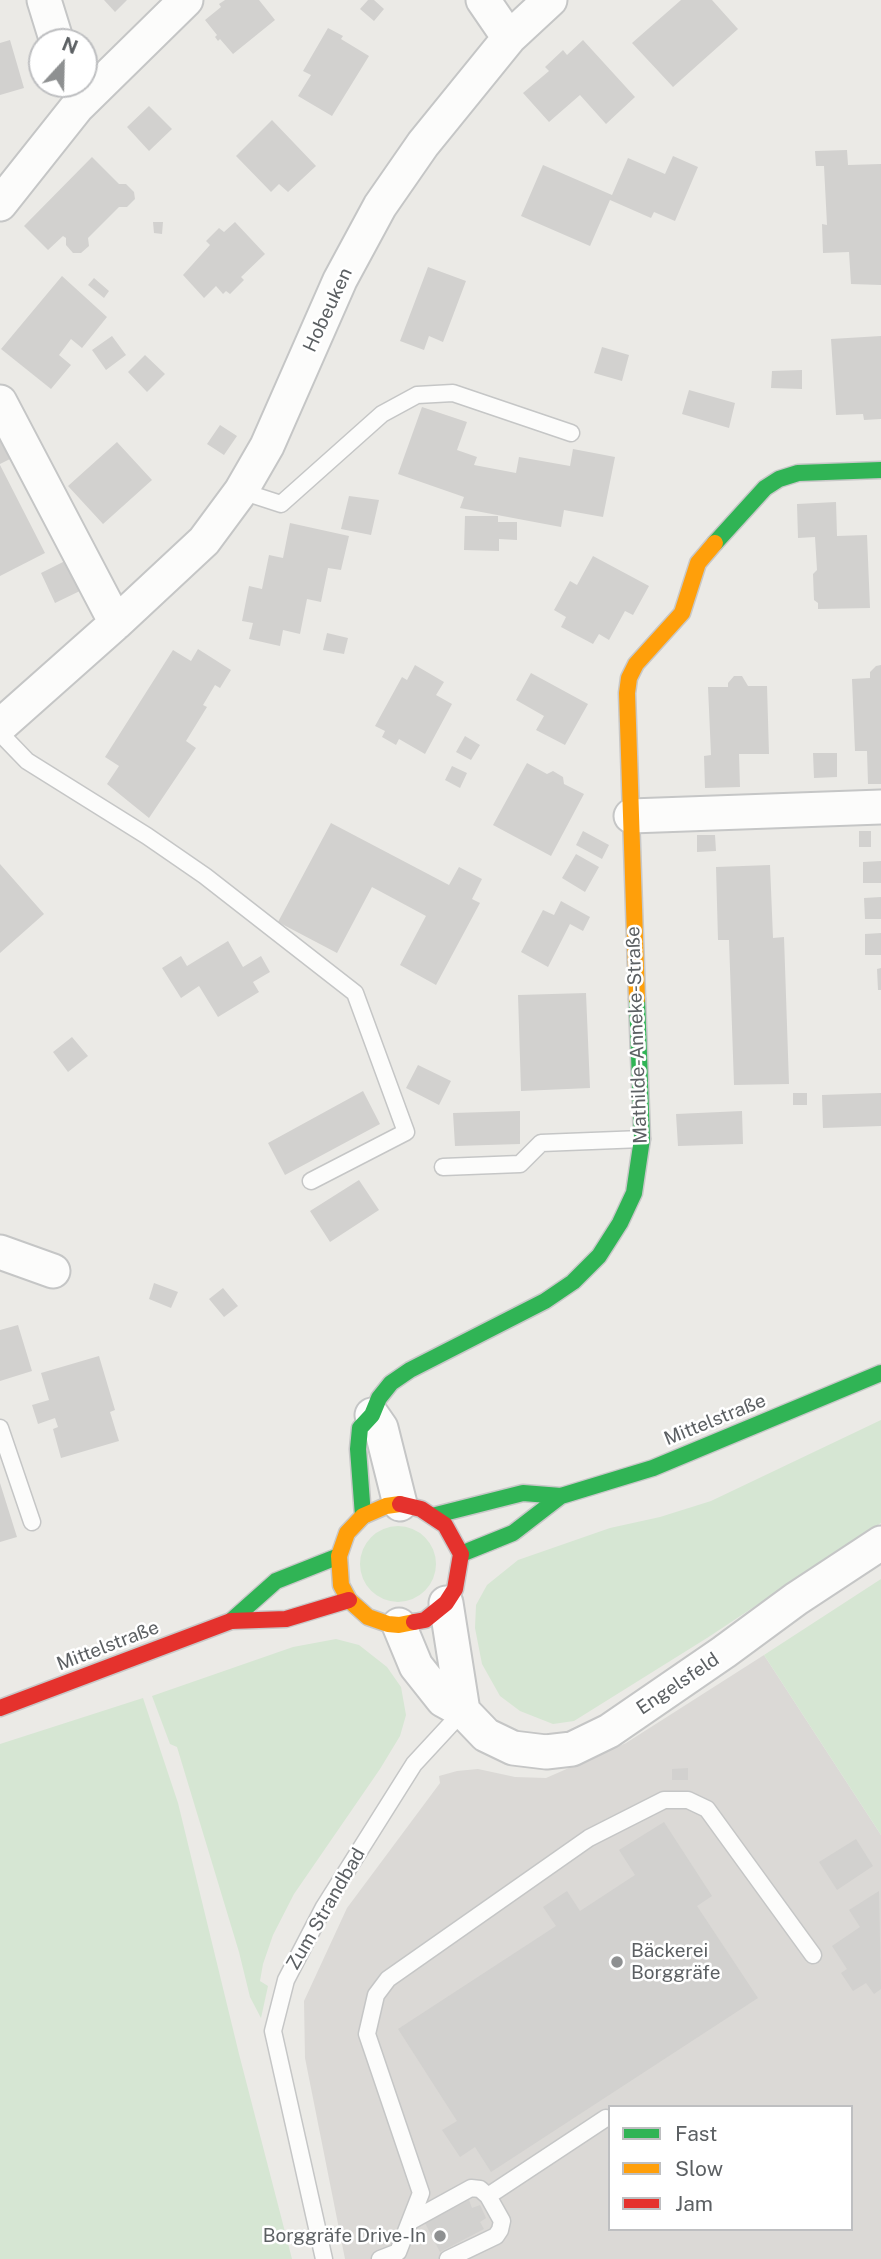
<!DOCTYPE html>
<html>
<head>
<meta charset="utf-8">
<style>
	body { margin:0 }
	#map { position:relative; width:881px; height:2259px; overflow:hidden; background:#ebeae6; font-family:"Public Sans",sans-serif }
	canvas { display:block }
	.legend { position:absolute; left:608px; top:2105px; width:245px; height:126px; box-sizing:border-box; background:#fff; border:2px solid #bebfc1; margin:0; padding:9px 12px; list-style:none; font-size:21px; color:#5c6063 }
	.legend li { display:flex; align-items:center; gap:14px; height:35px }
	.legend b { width:35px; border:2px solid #bebfc1 }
	.north { position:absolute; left:28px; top:28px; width:70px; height:70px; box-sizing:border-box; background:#fff; border:2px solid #bebfc1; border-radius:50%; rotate:22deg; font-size:19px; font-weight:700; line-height:28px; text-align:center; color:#5c6063 }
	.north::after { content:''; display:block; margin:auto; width:24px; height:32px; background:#8e9091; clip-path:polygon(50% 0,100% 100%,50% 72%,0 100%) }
</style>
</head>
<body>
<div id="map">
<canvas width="881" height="2259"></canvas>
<ul class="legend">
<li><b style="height:9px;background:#30b455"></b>Fast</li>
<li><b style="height:9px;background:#ff9f0a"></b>Slow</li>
<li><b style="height:9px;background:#e5322d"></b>Jam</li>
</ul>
<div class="north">N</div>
</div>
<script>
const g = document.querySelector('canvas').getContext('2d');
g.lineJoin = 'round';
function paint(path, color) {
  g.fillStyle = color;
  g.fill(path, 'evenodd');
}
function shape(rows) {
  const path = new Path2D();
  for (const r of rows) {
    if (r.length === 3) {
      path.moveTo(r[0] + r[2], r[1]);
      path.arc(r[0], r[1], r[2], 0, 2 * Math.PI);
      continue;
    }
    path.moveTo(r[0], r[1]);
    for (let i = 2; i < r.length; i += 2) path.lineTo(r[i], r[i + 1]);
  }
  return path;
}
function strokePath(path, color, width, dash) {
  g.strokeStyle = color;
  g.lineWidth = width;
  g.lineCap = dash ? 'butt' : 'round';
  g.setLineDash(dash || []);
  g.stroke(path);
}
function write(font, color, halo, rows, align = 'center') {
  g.font = font + ' "Public Sans",sans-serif';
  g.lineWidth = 5;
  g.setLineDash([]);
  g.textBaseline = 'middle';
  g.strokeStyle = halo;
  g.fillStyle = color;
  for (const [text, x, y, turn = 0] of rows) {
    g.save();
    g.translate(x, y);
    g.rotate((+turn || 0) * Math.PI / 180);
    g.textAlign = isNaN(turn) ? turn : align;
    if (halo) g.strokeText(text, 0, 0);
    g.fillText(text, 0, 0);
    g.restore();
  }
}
paint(shape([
	[764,1655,881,1835,881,2259,345,2259,305,2058,304,2001,347,1908,440,1783,439,1776,457,1771,478,1769,515,1777,546,1778,626,1743],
	[610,2107,851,2107,851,2229,610,2229]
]), '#dbd9d6');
paint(shape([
	[881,1420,881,1523,707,1638,574,1721,553,1724,520,1711,500,1696,482,1664,475,1628,476,1605,487,1585,518,1560,610,1528,660,1517,711,1501],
	[398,1564,38],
	[881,1579,881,1835,764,1655],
	[336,1639,359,1645,387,1667,401,1687,406,1715,400,1736,380,1769,294,1894,273,1935,263,1964,260,1981,268,1986,261,2018,250,1997,239,1952,177,1747,170,1744,152,1696,293,1647],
	[143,1698,178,1803,239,2054,292,2259,0,2259,0,1744]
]), '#d6e6d3');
paint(shape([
	[104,0,127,0,115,12],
	[225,0,259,0,275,20,233,54,220,39,218,41,215,37,217,35,205,20,221,7,219,4],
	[368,0,374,0,384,9,374,21,360,9],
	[681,0,712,0,738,29,673,87,632,43],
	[328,28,343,36,341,39,369,56,332,116,298,96,311,75,303,71],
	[10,40,24,88,0,95,0,43],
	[583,40,635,97,606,124,580,95,549,122,523,93,549,71,545,67,563,50,567,55],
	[149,106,172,129,149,151,127,127],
	[272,120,316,166,288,192,279,184,271,192,236,156],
	[847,150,848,165,881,164,881,285,851,284,849,252,823,253,822,224,827,225,824,166,816,166,815,151],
	[673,156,698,167,675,221,654,212,651,218,610,200,590,246,521,216,543,165,612,195,628,158,665,174],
	[92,157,119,184,126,184,134,192,135,199,127,207,119,207,88,238,89,246,81,253,73,253,66,245,66,238,63,236,48,250,24,226],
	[153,222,163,222,162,234,154,233],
	[235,222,265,254,241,277,244,280,230,294,226,291,223,294,216,286,204,298,183,275,210,245,206,241,219,228,224,232],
	[428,267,466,281,443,342,429,336,424,350,400,341],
	[62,276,107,317,82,348,71,339,59,355,71,365,51,389,1,349],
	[94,278,109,291,104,298,88,285],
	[112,336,126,355,106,370,92,350],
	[881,336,881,419,864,420,863,414,836,415,831,339],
	[602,347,629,355,622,381,594,373],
	[145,355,165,374,147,392,128,372],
	[802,370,802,389,771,388,772,371],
	[689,390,735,403,729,428,682,414],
	[422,407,467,422,457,450,477,457,474,465,516,473,519,457,570,466,573,449,615,457,603,517,564,510,561,527,460,508,464,497,398,474],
	[220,425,237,436,224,455,207,444],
	[0,430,14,457,0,464],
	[117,442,152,480,103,524,68,486],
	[0,465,45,553,0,576],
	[349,496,379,500,371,535,341,529],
	[836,502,837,536,867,535,870,608,818,609,818,603,814,600,813,574,817,570,815,537,798,538,797,504],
	[465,516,498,516,498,522,517,522,517,540,499,539,499,551,464,550],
	[290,523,349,536,341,570,328,568,321,602,307,599,300,634,283,630,280,646,249,639,253,623,242,621,249,586,262,589,269,555,283,558],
	[593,556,649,586,633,615,625,611,609,640,599,634,593,644,561,627,566,617,554,610,570,581,577,585],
	[69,559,84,589,55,603,41,573],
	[327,633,348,638,344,654,323,650],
	[198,649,231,670,220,688,215,685,203,705,207,707,186,741,196,748,149,818,107,784,119,766,105,757,173,650,191,661],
	[415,665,444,682,436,695,452,704,425,754,399,739,396,745,382,737,385,731,375,726,402,677,407,680],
	[881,665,881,784,868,784,867,751,855,751,852,679,870,678,870,672,876,666],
	[531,673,588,704,565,745,536,730,544,716,516,700],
	[734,676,742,676,748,686,767,686,769,754,739,754,740,787,705,788,704,756,711,755,708,687,728,687,728,683],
	[465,736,480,745,471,760,456,752],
	[813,753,837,753,837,777,814,778],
	[527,763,547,774,553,771,563,777,564,784,584,794,551,856,493,825],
	[452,766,467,773,460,788,445,780],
	[331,823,449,885,459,867,482,879,472,899,480,903,436,985,400,965,426,916,372,887,337,953,278,922],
	[583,831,609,845,602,859,576,845],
	[859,831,871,831,871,847,859,847],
	[697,835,715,835,716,851,697,852],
	[576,854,599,867,585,892,562,878],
	[881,861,881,883,863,883,863,862],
	[0,864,44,914,0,953],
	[770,865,773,938,784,937,789,1084,734,1085,729,940,718,940,716,867],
	[881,897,881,919,865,919,864,898],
	[561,901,590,917,583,931,570,924,548,967,521,952,543,910,554,915],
	[881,933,881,955,865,955,865,934],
	[228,941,243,967,261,956,270,972,253,982,259,992,218,1017,199,986,181,998,162,968,181,956,187,966],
	[881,968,881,990,878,990,877,969],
	[586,993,590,1088,521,1091,518,995],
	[72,1037,88,1056,68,1072,53,1052],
	[418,1065,451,1081,439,1105,406,1088],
	[363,1091,380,1124,285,1175,268,1143],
	[793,1093,807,1093,807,1105,793,1105],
	[881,1093,881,1126,823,1128,822,1095],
	[520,1111,520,1144,455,1146,453,1113],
	[742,1111,743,1144,678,1146,676,1114],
	[359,1180,379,1210,330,1242,310,1211],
	[154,1283,178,1292,171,1308,149,1299],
	[223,1288,238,1306,224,1317,209,1299],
	[18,1325,32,1371,0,1381,0,1330],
	[99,1356,115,1410,110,1412,119,1441,61,1458,53,1429,58,1427,55,1418,38,1424,32,1405,49,1400,41,1373],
	[0,1483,17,1537,0,1542],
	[688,1768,688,1780,672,1780,672,1769],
	[664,1822,712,1896,697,1906,758,1998,491,2172,475,2147,460,2157,442,2130,457,2121,398,2029,556,1926,543,1907,567,1891,580,1911,635,1875,619,1850],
	[856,1839,873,1866,837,1890,819,1862],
	[879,1891,881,1989,874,1994,866,1983,853,1991,841,1973,847,1969,832,1946,860,1927,849,1910],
	[469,2200,472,2208,480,2205,486,2218,480,2222,484,2229,440,2252,425,2223,449,2210,448,2208,452,2205,454,2208]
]), '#d2d1cf');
const lane = shape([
	[241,491,281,504,382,414,417,395,453,393,571,433],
	[0,733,27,761,147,836,205,876,355,993,406,1132,311,1181],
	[443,1167,520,1164,541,1143,642,1139],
	[0,1428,32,1522],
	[488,2196,606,2118],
	[411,2221,471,2188,480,2189,488,2196,502,2221,500,2230,496,2236,448,2259],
	[324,2259,273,2031,286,1980,324,1907,414,1764,463,1711],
	[380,2259,398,2252,421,2193,367,2034,376,1995,388,1979,589,1838,664,1800,688,1800,707,1809,813,1955]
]);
const street = shape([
	[44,0,57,42],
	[483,0,509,38],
	[0,204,77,107,186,0],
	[0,402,116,623],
	[0,726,116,623,204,541,241,491,267,446,340,280,380,206,423,144,509,38,550,0],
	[631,816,881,807],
	[0,1252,53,1271],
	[372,1415,381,1428,400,1504],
	[446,1603,463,1711],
	[399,1625,416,1666,443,1700,463,1711,486,1735,513,1748,546,1752,572,1749,609,1731,724,1652,796,1599,881,1543]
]);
const fast = shape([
	[715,543,765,488,779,479,798,473,881,470],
	[363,1516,358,1449,360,1428,372,1415,379,1398,391,1383,410,1370,545,1301,573,1282,599,1256,620,1223,634,1193,642,1139,637,999],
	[432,1516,523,1493,561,1496],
	[461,1554,513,1533,561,1496,653,1468,881,1373],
	[231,1621,276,1581,339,1556]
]);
const slow = shape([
	[637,999,627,693,629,678,636,664,682,613,698,563,715,543],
	[400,1504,386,1506,363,1516,347,1533,339,1556,341,1585,349,1600,368,1617,388,1624,399,1625,414,1622]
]);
const jam = shape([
	[400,1504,421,1509,445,1525,461,1554,455,1589,446,1603,425,1620,414,1622],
	[0,1708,231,1621,286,1619,349,1600]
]);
strokePath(lane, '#c5c6c6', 19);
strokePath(street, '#c5c6c6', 37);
strokePath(fast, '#c8c8c8', 19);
strokePath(slow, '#c8c8c8', 19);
strokePath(jam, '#c8c8c8', 19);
strokePath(lane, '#fcfcfb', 16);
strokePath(street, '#fcfcfb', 33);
strokePath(fast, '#30b455', 16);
strokePath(slow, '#ff9f0a', 16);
strokePath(jam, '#e5322d', 16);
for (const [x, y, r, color] of [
	[617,1962,7,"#8e9091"],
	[440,2236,7,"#8e9091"]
]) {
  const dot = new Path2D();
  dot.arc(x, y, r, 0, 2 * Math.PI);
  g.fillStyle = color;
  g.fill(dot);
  strokePath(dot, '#fff', 2.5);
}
write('19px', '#5c6063', '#fff', [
	["Hobeuken",328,310,-65],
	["Mathilde-Anneke-Straße",637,1035,-92],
	["Mittelstraße",715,1420,-22],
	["Mittelstraße",108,1646,-21],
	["Engelsfeld",678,1684,-34],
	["Zum Strandbad",326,1909,-60]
]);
write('19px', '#5c6063', '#fff', [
	["Bäckerei",631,1951],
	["Borggräfe",631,1973],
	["Borggräfe Drive-In",426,2236,"right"]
], 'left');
</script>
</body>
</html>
